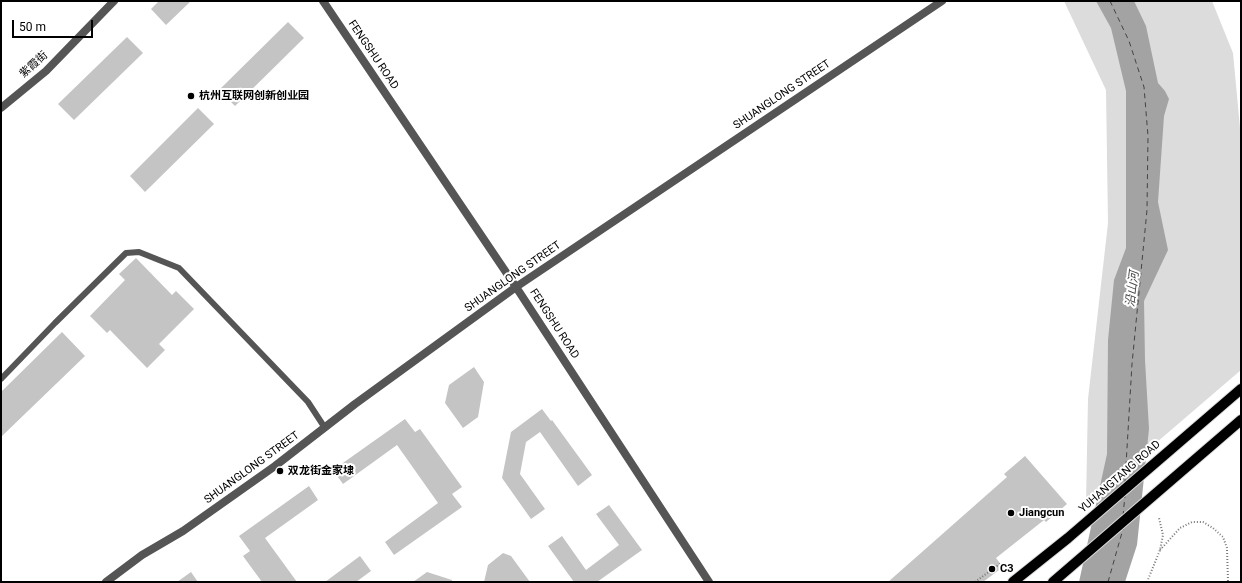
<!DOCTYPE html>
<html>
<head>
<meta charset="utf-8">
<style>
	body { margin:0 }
	#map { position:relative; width:1242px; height:583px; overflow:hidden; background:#fff; font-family:Roboto,sans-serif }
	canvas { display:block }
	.frame { position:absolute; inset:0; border:2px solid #000; pointer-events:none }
	.scale { position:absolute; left:12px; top:20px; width:81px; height:18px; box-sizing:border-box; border:2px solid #000; border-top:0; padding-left:5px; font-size:12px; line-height:14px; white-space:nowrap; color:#000; -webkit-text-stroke:3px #fff; paint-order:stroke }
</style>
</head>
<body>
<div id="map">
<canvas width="1242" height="583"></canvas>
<div class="frame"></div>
<div class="scale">50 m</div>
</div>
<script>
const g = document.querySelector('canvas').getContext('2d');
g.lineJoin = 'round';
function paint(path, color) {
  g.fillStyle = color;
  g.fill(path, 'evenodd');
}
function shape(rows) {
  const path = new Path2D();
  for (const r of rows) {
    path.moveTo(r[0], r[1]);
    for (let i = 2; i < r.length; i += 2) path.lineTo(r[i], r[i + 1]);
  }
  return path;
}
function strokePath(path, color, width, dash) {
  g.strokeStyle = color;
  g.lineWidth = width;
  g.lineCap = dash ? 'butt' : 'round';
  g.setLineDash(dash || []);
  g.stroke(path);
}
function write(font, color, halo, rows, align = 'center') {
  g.font = font + ' Roboto,"Noto Sans SC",sans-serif';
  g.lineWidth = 4;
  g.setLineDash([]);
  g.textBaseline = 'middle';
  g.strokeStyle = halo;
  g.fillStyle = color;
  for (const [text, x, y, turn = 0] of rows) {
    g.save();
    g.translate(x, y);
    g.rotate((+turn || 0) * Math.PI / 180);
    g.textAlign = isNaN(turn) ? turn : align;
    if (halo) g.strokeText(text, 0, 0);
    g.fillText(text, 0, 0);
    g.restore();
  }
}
paint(shape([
	[1064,1,1212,1,1233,53,1240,128,1241,370,1086,503,1088,399,1108,223,1106,90]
]), '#dcdcdc');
paint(shape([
	[1096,1,1134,1,1146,26,1158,83,1165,91,1169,99,1164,116,1158,202,1168,250,1144,301,1145,360,1149,429,1137,545,1125,582,1079,582,1107,454,1108,340,1114,280,1126,248,1126,91,1111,28]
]), '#a3a3a3');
strokePath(shape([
	[1110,1,1129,41,1144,87,1148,136,1147,210,1132,364,1125,482],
	[1123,516,1125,495],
	[1108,582,1123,529]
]), '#444', 1, [5, 4]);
paint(shape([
	[159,1,191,1,166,25,151,9],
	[288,22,304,38,235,106,219,90],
	[127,37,143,53,74,120,58,104],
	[198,108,214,124,145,192,130,176],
	[136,258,172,295,176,291,194,309,159,344,165,350,147,368,110,330,107,333,90,316,125,280,119,274],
	[62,332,85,356,1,437,1,392],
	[474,367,484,382,478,417,463,428,445,403,449,385],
	[542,409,551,421,552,420,592,475,578,486,540,432,526,442,520,474,545,509,531,519,502,478,511,432],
	[405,419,415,432,420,429,462,487,452,494,462,507,394,555,385,542,438,503,397,445,343,484,333,470],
	[1025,456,1067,504,1046,522,1044,520,996,558,1003,567,983,582,888,582,1007,477,1004,474],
	[309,486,318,500,265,538,297,582,262,582,243,556,250,551,239,536],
	[609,505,642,550,597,582,574,582,548,546,562,536,586,570,619,545,596,514],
	[503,553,511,556,530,582,484,582,488,565],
	[360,556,371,571,356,582,325,582],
	[191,572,198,582,177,582],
	[427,572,452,580,452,582,413,582]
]), '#c4c4c4');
const primary = shape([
	[1013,582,1068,538,1241,389],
	[1053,582,1241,420]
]);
strokePath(primary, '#dbdbdb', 12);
strokePath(shape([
	[1160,550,1180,528,1192,522,1203,522,1213,528,1223,537,1227,548,1228,582],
	[975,582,1001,563],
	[1147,582,1160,550,1163,535,1159,518]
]), '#777', 2, [1, 2]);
strokePath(shape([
	[1,379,55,323,126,253,139,252,179,268,308,402,325,428]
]), '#555', 6);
strokePath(shape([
	[323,1,516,287,709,582],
	[1,108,46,71,114,1],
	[106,582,142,555,183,531,275,466,355,404,516,287,942,1]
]), '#555', 8);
strokePath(primary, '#000', 10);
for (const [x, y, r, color] of [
	[191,96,4,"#000"],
	[280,471,4,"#000"],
	[1011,513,4,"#000"],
	[992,569,4,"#000"]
]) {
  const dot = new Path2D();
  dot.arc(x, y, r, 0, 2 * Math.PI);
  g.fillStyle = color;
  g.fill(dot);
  strokePath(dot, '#fff', 1.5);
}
write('11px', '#000', '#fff', [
	["FENGSHU ROAD",373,55,56],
	["紫霞街",34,65,-42],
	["SHUANGLONG STREET",782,95,-34],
	["SHUANGLONG STREET",513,277,-35],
	["FENGSHU ROAD",554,324,57],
	["SHUANGLONG STREET",252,468,-36],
	["YUHANGTANG ROAD",1120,477,-41]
]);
write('bold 11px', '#000', '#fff', [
	["杭州互联网创新创业园",199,96],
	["双龙街金家埭",288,471],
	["Jiangcun",1019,513],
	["C3",1000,569]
], 'left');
write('italic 12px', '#444', '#fff', [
	["沿山河",1133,289,-83]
]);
</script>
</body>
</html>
